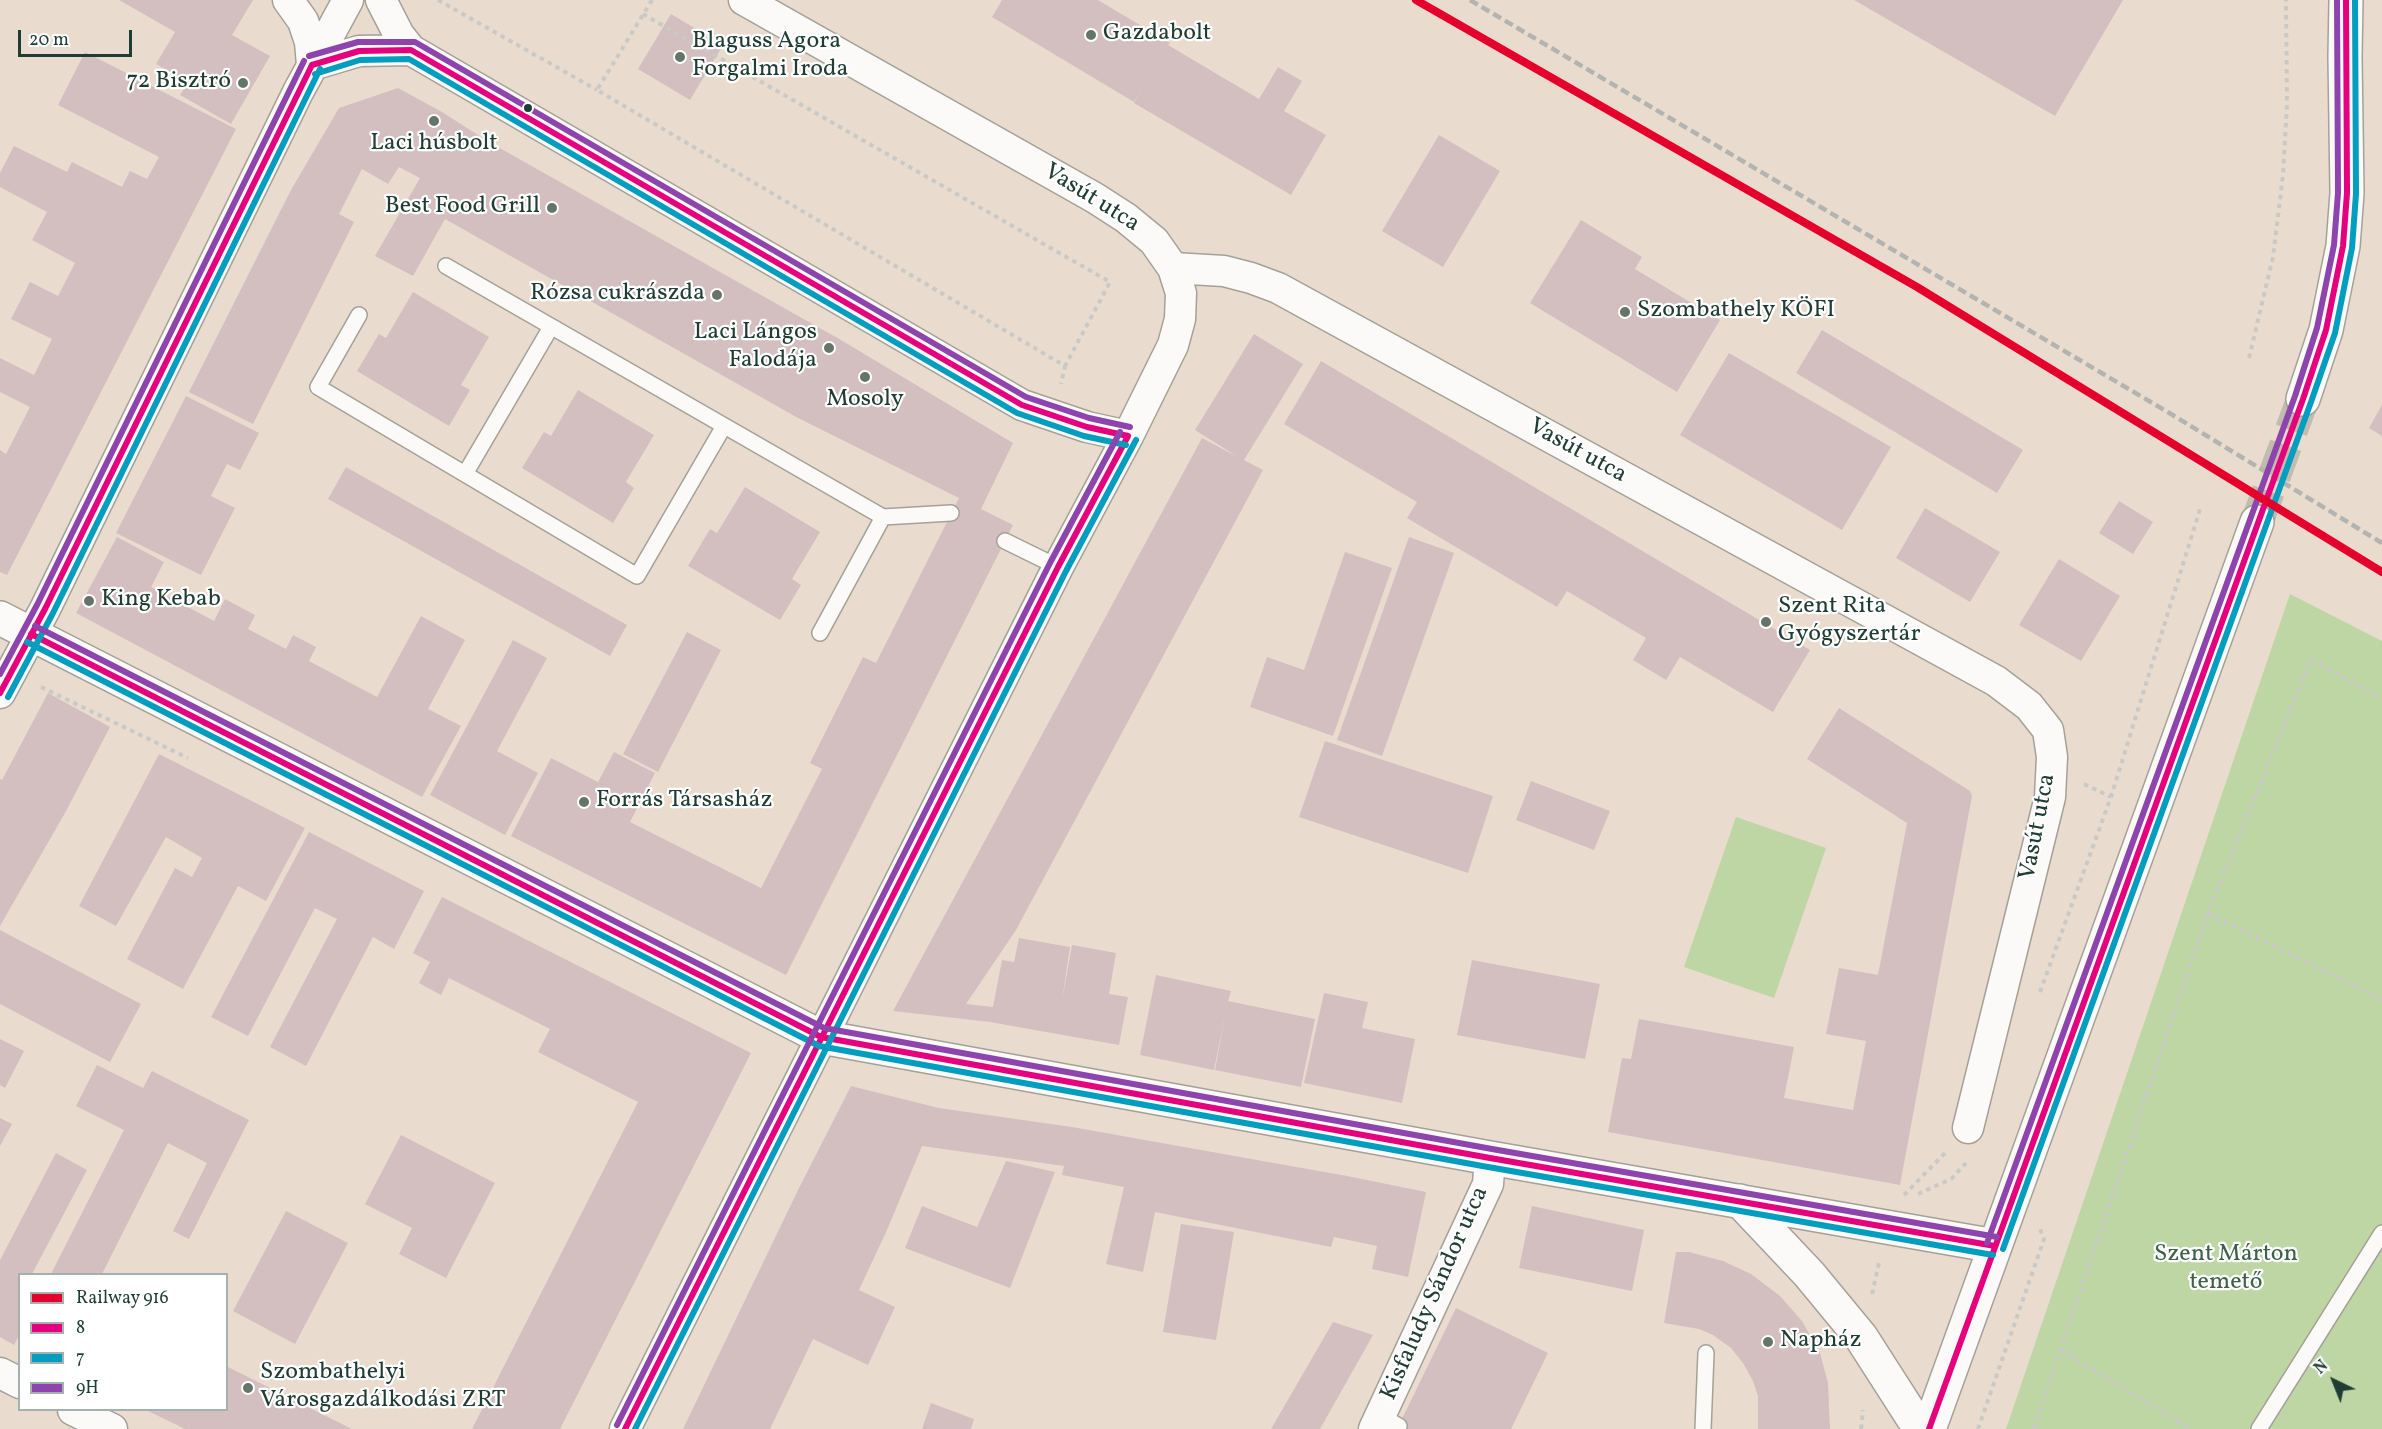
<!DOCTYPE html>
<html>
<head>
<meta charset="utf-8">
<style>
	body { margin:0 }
	#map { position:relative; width:2382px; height:1429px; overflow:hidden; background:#e9dcce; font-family:Vollkorn,serif }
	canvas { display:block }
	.legend { position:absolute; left:18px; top:1273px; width:210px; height:138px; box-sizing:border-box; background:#fff; border:2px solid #a5b1ae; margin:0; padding:8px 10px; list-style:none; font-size:18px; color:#1f3d34 }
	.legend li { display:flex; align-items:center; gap:12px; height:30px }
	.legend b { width:30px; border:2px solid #a5b1ae }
	.north { position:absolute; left:2304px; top:1351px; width:60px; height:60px; -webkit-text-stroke:4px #fff; paint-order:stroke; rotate:317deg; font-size:16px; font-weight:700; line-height:24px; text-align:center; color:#1f3d34 }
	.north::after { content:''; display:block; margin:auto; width:21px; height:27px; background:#1f3d34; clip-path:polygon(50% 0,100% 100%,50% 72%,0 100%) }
	.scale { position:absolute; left:18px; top:30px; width:114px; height:27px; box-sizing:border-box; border:3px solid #1f3d34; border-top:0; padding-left:8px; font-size:18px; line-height:21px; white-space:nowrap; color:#1f3d34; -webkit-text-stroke:4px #fff; paint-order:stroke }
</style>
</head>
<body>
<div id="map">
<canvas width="2382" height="1429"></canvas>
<ul class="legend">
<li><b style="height:8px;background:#e4002b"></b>Railway 916</li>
<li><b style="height:8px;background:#e5007d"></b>8</li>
<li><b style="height:8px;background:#039ebf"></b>7</li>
<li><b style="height:8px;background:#8e44ad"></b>9H</li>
</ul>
<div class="north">N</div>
<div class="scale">20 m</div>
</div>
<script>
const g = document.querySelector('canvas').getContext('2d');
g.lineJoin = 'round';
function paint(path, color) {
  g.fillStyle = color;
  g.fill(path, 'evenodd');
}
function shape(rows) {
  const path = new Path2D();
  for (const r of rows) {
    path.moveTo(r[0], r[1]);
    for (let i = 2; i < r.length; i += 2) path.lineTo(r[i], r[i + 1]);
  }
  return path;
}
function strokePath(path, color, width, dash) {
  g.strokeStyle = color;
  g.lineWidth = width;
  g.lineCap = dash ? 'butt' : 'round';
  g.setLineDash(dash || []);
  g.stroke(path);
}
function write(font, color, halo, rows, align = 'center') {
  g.font = font + ' Vollkorn,serif';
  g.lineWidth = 4.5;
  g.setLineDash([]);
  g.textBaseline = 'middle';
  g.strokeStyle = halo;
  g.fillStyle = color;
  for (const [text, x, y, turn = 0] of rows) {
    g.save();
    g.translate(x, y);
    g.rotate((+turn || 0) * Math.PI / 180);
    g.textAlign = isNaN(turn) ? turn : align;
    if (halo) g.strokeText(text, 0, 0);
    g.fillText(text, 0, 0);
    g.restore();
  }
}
paint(shape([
	[2290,594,2382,641,2382,1429,2006,1429],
	[1736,817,1826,848,1774,998,1684,967]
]), '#bed5a4');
paint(shape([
	[119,0,253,0,232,35,270,56,231,124,180,95,188,82,156,64,175,32],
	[1002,0,1098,0,1170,43,1168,45,1259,99,1278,67,1302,81,1284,111,1326,135,1291,195,1134,103,1142,88,1134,102,992,17],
	[1854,0,2123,0,2055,116],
	[671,14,723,45,690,100,638,69],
	[85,52,236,129,7,575,0,572,0,450,6,454,30,407,0,392,0,358,34,375,52,339,11,319,30,282,58,296,75,263,32,240,47,212,0,187,0,173,14,146,67,172,72,162,122,187,130,171,147,179,159,157,58,105],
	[398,88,442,112,489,142,841,340,1013,443,981,509,1013,525,786,975,511,836,551,758,598,782,614,752,655,773,630,822,761,888,822,769,810,763,863,657,876,663,959,498,798,418,445,219,413,276,375,256,420,178,399,167,388,184,362,169,339,214,354,222,253,424,189,392,291,190,339,108],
	[1439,135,1500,171,1443,267,1382,231],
	[1581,220,1642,257,1635,269,1720,320,1677,392,1530,303],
	[413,292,489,337,461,385,470,390,449,426,357,371,379,334,386,338],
	[1822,330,2023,450,1997,493,1796,373],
	[1254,334,1303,364,1244,460,1263,470,1016,930,966,1004,993,1007,1002,960,1014,962,1019,938,1070,947,1062,1001,1072,945,1116,953,1109,994,1128,997,1119,1045,990,1022,893,1011,1202,438,1238,457,1195,430],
	[1729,353,1891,447,1842,530,1680,435],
	[1321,361,1810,650,1773,712,1680,657,1666,680,1633,660,1646,638,1567,591,1557,607,1407,518,1417,502,1284,424],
	[578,390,654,435,626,482,634,488,613,523,522,468,544,432,551,436],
	[186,396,259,433,240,470,227,464,211,496,235,508,201,575,116,533],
	[2382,405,2382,436,2369,428],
	[346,467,627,625,610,656,328,499],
	[745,487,820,532,792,579,801,585,780,620,688,566,710,529,717,533],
	[2119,501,2153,522,2133,554,2099,533],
	[1925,508,2000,552,1970,602,1896,558],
	[117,537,164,562,151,587,214,621,225,599,255,615,248,629,286,649,293,635,316,647,309,661,377,697,421,616,465,640,428,709,461,726,422,797,76,613],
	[1409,537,1454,553,1382,756,1337,740],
	[1345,552,1392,568,1333,736,1250,707,1267,657,1304,670],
	[2059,559,2120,596,2081,661,2019,625],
	[687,632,721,650,658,772,623,754],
	[513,640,547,658,497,751,538,773,505,835,430,795],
	[48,693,110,727,65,813,0,926,0,779,2,780],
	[1839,708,1970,791,1972,796,1900,1185,1608,1132,1622,1058,1631,1059,1639,1019,1794,1047,1784,1098,1853,1110,1866,1041,1826,1034,1839,968,1878,975,1907,823,1807,759],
	[1325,741,1493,796,1468,873,1299,817],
	[159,754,305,828,266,901,238,886,183,989,127,959,175,868,192,877,202,858,166,837,116,926,79,906],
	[1531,781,1610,811,1594,850,1516,820],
	[309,832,424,891,394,949,373,937,306,1066,270,1047,337,919,315,908,248,1036,211,1017],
	[442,897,751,1053,560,1429,472,1429,638,1102,538,1052,550,1029,449,978,441,995,419,983,430,962,413,953],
	[0,930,141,1004,110,1062,0,1004],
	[1472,960,1600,984,1585,1059,1457,1035],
	[1156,975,1231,991,1228,1001,1315,1019,1301,1087,1215,1070,1225,1015,1214,1070,1140,1055],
	[1324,993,1368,1002,1362,1028,1415,1039,1402,1103,1304,1083],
	[0,1039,24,1051,5,1088,0,1085],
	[97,1065,143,1088,152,1071,249,1120,189,1239,173,1231,207,1163,168,1143,102,1274,51,1274,124,1130,76,1106],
	[851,1086,939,1108,1072,1127,1347,1176,1426,1192,1408,1277,1372,1269,1377,1246,1334,1237,1331,1247,1155,1212,1143,1272,1106,1264,1124,1187,1062,1175,1064,1166,922,1146,887,1230,859,1290,895,1307,868,1365,813,1339,770,1429,683,1429,799,1188],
	[0,1118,12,1124,0,1146],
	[401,1135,495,1183,446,1278,399,1254,412,1228,365,1204],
	[56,1153,87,1170,32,1274,20,1274,20,1334,14,1345,0,1337,0,1260],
	[1006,1161,1055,1172,1010,1288,905,1248,922,1206,977,1227],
	[1532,1206,1644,1230,1632,1291,1519,1268],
	[286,1211,348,1243,295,1344,233,1311],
	[1181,1224,1234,1232,1216,1340,1163,1332],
	[1676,1252,1689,1252,1723,1261,1751,1274,1780,1296,1802,1321,1820,1353,1828,1383,1830,1429,1758,1429,1758,1396,1753,1381,1743,1363,1731,1348,1713,1335,1699,1329,1664,1323],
	[1456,1308,1548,1353,1511,1429,1397,1429],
	[1333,1322,1373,1335,1320,1429,1271,1429],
	[226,1366,352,1429,185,1429,146,1410,226,1410],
	[931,1403,974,1419,971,1429,922,1429]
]), '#d3bfc0');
strokePath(shape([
	[2257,522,2303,399]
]), '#c1bcaf', 33, [33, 16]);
const service = shape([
	[446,266,883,517,951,513],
	[359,315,318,387,637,576,724,426],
	[465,474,551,327],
	[1005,541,1058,567],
	[820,633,883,517],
	[1381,1416,1399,1426],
	[1703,1429,1706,1353],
	[2259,1429,2382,1233]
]);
const minor = shape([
	[288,0,303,21,310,42,312,65],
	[381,0,399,35,411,50,1022,405,1087,427,1128,436],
	[312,65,359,51,411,50],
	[1173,268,1224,271,1251,278,1278,288,1996,681,2029,706,2048,730,2052,757,2050,797,1968,1128],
	[0,693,45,609,298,92,348,0],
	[0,1373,20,1383],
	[73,1410,112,1429],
	[625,1429,1058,567,1128,436,1173,345,1180,319,1181,293,1173,268,1154,241,1126,218,1095,198,744,0],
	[1374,1429,1488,1184,1490,1158]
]);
const tertiary = shape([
	[2303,399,2326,330,2343,246,2347,193,2345,57,2346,0],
	[0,618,821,1037,1490,1158,1995,1246],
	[1740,1201,1809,1274,1861,1337,1920,1429],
	[1929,1429,2257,522]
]);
strokePath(service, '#a4a198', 18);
strokePath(minor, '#a4a198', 33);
strokePath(tertiary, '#a4a198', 36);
strokePath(shape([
	[438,0,597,90],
	[652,0,597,90,1065,366,1061,384],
	[643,14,1110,282,1065,366],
	[2249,358,2273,257,2283,175,2287,105,2286,0],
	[41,687,188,758],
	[2084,784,2111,797],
	[2208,913,2382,1000],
	[2040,992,2111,797,2201,506],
	[1918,1194,1951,1179,1966,1163],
	[1904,1195,1945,1153],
	[1872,1294,1879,1263],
	[2061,1350,2190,1429],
	[1861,1429,1863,1410],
	[1978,1429,2044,1239,2040,1229],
	[2034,1429,2208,913,2311,659,2382,699]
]), '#cac9c6', 4, [4.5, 4.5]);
strokePath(service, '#fcfaf8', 15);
strokePath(minor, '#fcfaf8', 30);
strokePath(tertiary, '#fcfaf8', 33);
strokePath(shape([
	[1470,0,2171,414,2382,543]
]), '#b3b4b1', 4.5, [9, 4.5]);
strokePath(shape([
	[312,65,359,51,411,50,1022,405,1087,427,1128,436],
	[31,634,821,1037,1490,1158,1995,1246],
	[0,693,45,609,312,65],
	[625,1429,1058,567,1128,436],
	[1929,1429,2303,399,2326,330,2343,246,2347,193,2346,0]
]), '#e5007d', 6);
strokePath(shape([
	[315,74,360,60,409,59,1017,413,1084,436,1126,445],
	[27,642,819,1046,1488,1167,1993,1255],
	[8,697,53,613,320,69],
	[2003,1249,2311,402,2335,333,2352,248,2356,194,2355,0],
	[635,1429,1066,571,1136,440]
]), '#039ebf', 6);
strokePath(shape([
	[309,56,358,42,415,42,1026,397,1089,418,1130,427],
	[35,626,824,1028,1492,1149,1997,1237],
	[0,674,37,605,304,61],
	[1987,1243,2295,396,2317,328,2334,245,2338,193,2337,0],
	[617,1425,1050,563,1120,432]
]), '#8e44ad', 6);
strokePath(shape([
	[1416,0,1917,287,2382,572]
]), '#e4002b', 8);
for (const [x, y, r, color] of [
	[1091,35,6,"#66756a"],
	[680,57,6,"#66756a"],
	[243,83,6,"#66756a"],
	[528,108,5,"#1f3d34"],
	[434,121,6,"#66756a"],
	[552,208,6,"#66756a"],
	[717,295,6,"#66756a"],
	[1625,312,6,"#66756a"],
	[829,348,6,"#66756a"],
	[865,377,6,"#66756a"],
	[89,601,6,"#66756a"],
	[1766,622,6,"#66756a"],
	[584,802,6,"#66756a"],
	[1768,1342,6,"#66756a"],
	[248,1388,6,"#66756a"]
]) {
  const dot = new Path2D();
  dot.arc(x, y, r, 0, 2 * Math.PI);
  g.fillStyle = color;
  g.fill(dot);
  strokePath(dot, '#fff', 2);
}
write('24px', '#1f3d34', '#fff', [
	["Gazdabolt",1103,35],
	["Blaguss Agora",692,43],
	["Forgalmi Iroda",692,71],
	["72 Bisztró",231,83,"right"],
	["Laci húsbolt",434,145,"center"],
	["Best Food Grill",540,208,"right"],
	["Rózsa cukrászda",705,295,"right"],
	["Szombathely KÖFI",1637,312],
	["Laci Lángos",817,334,"right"],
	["Falodája",817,362,"right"],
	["Mosoly",865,401,"center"],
	["King Kebab",101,601],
	["Szent Rita",1778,608],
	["Gyógyszertár",1778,636],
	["Forrás Társasház",596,802],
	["Napház",1780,1342],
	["Szombathelyi",260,1374],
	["Városgazdálkodási ZRT",260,1402]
], 'left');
write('24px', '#1f3d34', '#fff', [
	["Vasút utca",1091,199,32],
	["Vasút utca",1577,452,29],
	["Vasút utca",2039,827,-79],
	["Kisfaludy Sándor utca",1436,1294,-66]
]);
write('24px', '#3e6247', '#fff', [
	["Szent Márton",2226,1256],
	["temető",2226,1284]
]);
</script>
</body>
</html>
